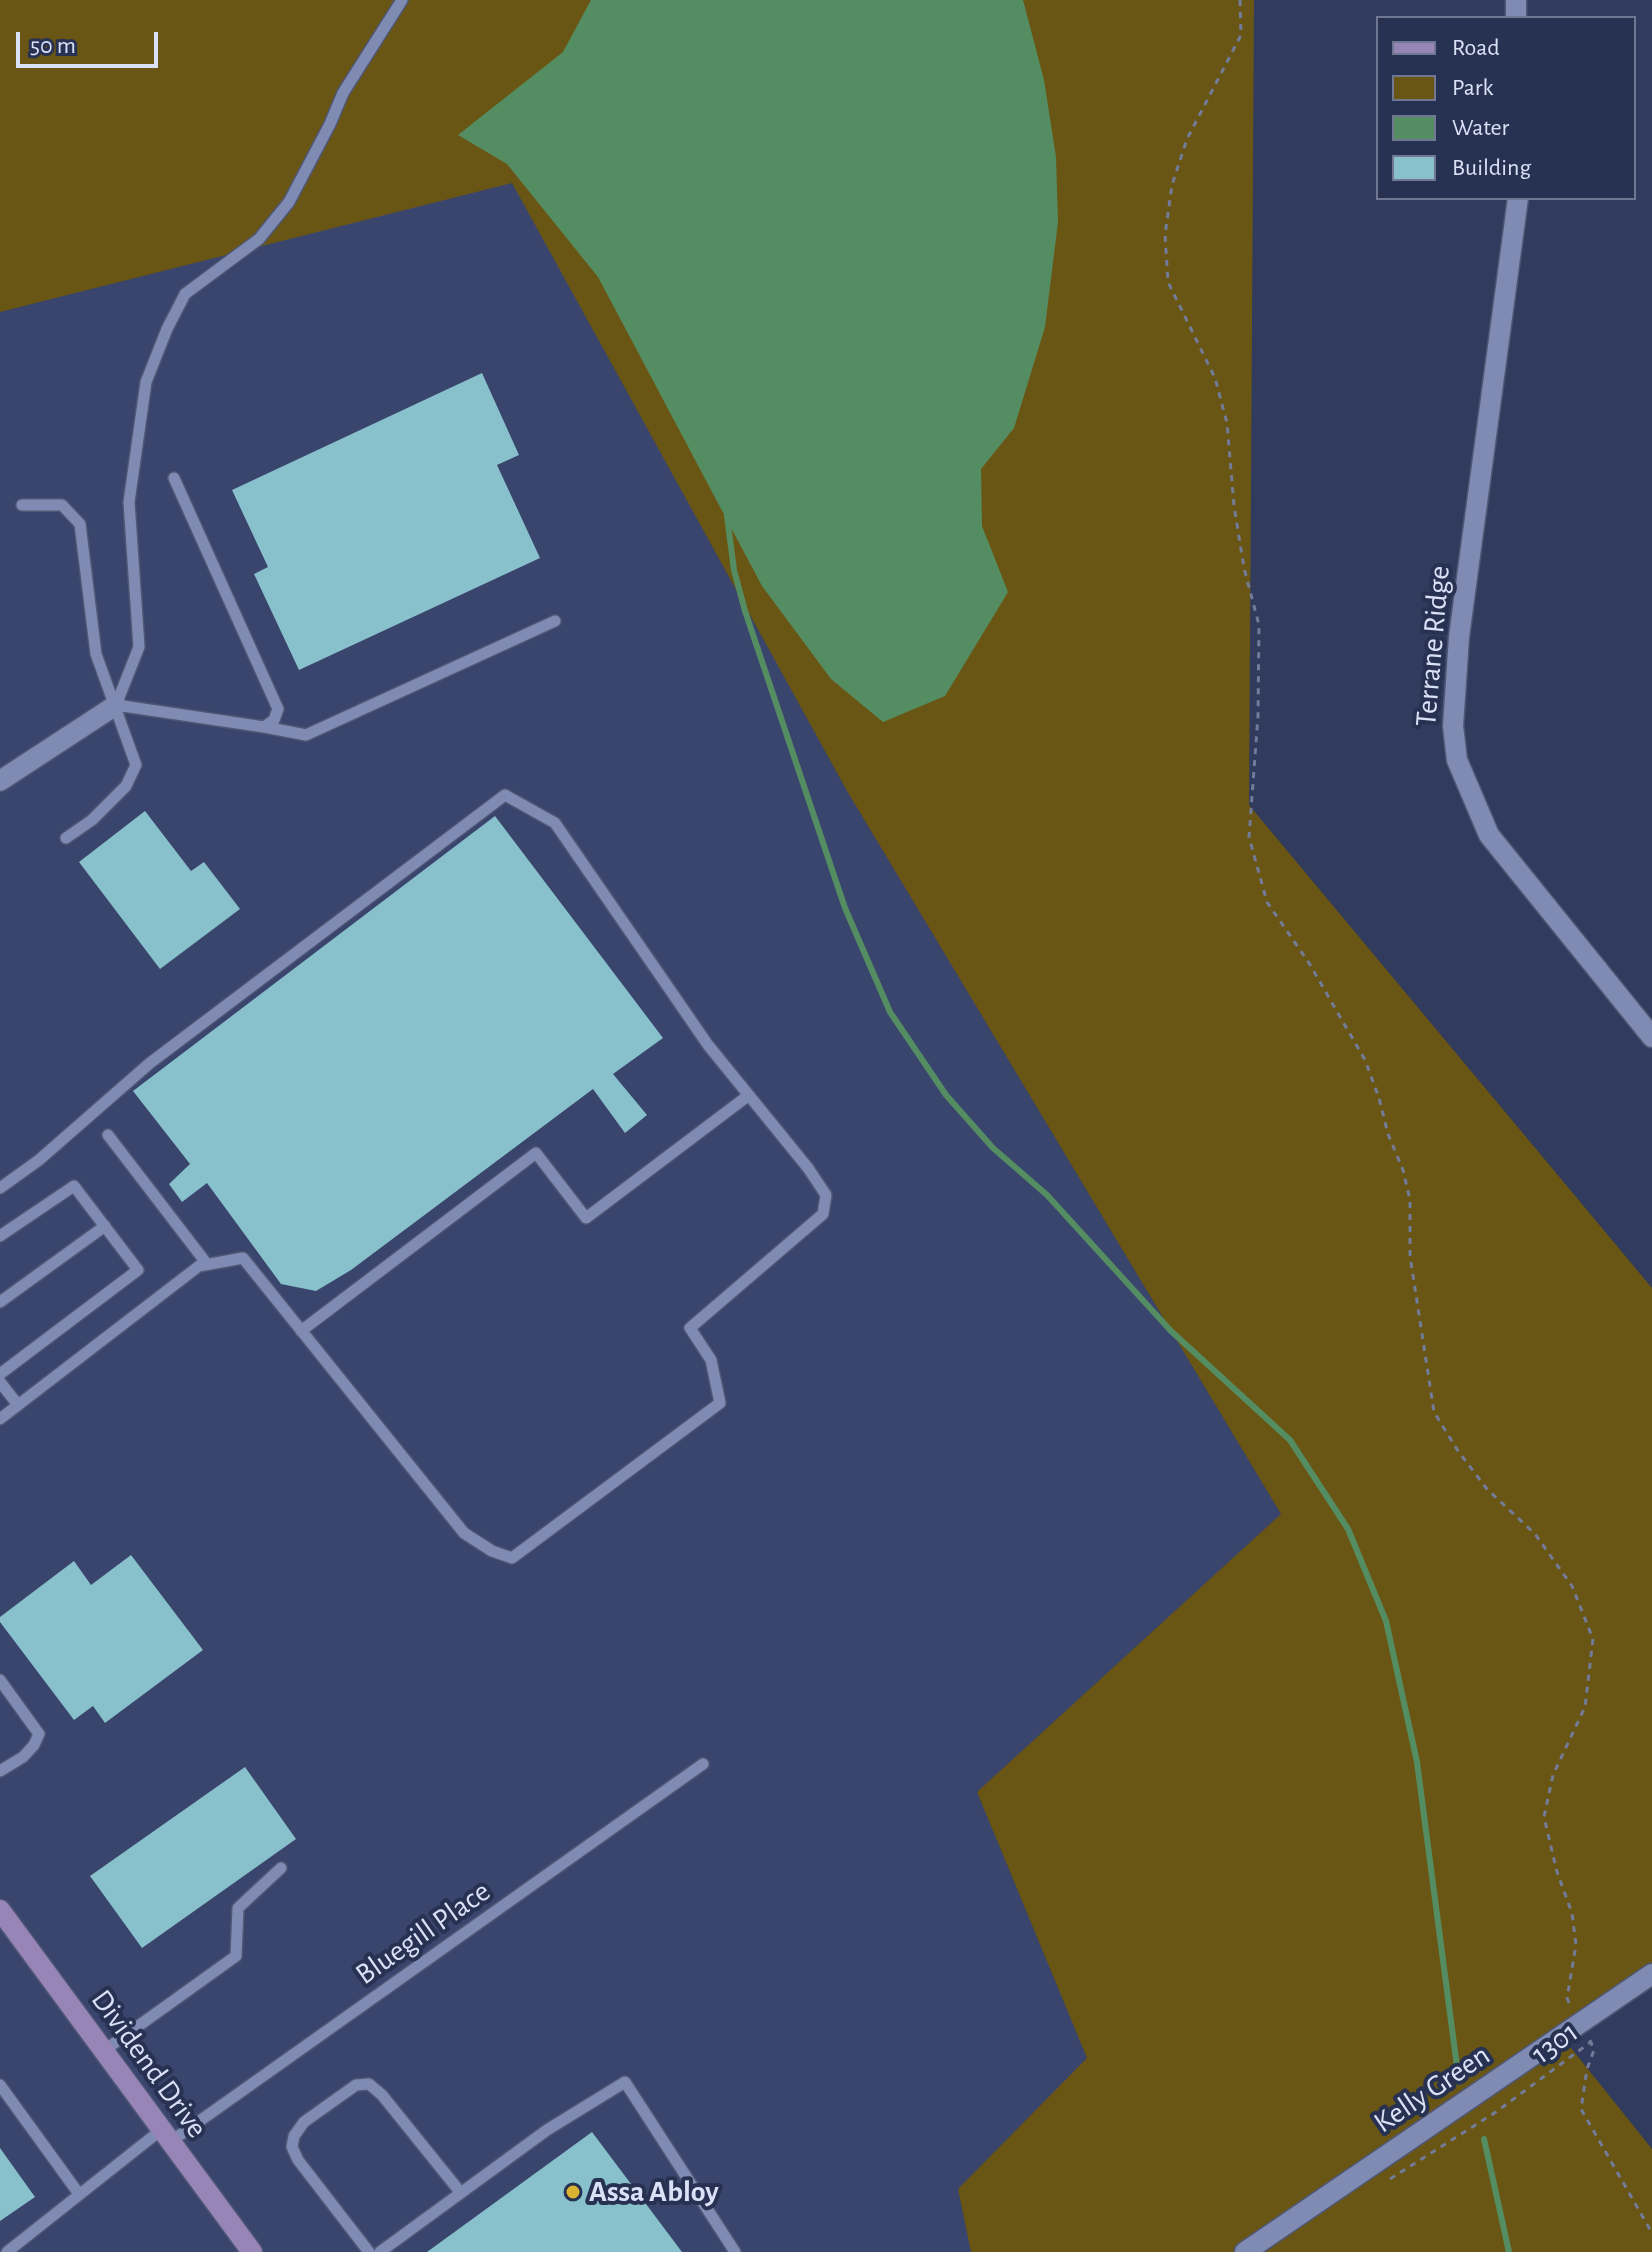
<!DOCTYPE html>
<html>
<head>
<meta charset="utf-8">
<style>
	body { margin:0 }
	#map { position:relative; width:1652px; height:2252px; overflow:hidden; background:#313b5d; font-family:"Alegreya Sans",sans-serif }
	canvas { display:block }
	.legend { position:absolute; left:1376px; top:16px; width:260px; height:184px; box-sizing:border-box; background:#273151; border:2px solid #6f7793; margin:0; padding:10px 14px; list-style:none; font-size:24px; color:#dae1f7 }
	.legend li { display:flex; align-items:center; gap:16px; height:40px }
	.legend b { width:40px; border:2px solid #6f7793 }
	.scale { position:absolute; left:16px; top:32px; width:142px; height:36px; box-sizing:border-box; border:4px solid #dae1f7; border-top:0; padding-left:10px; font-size:24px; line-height:28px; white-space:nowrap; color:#dae1f7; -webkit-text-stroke:6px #273151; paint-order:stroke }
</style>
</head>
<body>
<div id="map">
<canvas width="1652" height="2252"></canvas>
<ul class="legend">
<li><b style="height:10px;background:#9685b6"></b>Road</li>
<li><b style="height:22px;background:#6a5614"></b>Park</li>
<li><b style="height:22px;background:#558d63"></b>Water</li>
<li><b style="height:22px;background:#88c0cb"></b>Building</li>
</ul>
<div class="scale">50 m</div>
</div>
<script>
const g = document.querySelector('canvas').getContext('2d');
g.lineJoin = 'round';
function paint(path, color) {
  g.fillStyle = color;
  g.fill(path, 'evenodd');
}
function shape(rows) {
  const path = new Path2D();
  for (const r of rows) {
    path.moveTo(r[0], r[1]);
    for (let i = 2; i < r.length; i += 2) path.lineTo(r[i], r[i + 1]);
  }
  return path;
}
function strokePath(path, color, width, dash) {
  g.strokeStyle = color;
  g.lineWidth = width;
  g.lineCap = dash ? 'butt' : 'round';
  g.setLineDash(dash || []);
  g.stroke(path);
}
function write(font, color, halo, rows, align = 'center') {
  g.font = font + ' "Alegreya Sans",sans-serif';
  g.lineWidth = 8;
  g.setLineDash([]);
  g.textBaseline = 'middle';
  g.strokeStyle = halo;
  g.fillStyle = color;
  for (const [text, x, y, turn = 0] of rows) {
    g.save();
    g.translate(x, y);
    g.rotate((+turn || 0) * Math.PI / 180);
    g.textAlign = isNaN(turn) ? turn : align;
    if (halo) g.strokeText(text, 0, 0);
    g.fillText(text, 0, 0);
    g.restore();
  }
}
paint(shape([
	[512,182,847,791,1281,1514,977,1792,1087,2058,958,2189,971,2252,0,2252,0,312]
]), '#3a456d');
paint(shape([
	[0,0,1254,0,1249,805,1652,1288,1652,1984,1563,2038,1652,2149,1652,2252,971,2252,958,2189,1087,2058,977,1792,1281,1514,847,791,512,183,0,312]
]), '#6a5614');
paint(shape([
	[591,0,1023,0,1044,80,1056,157,1058,222,1045,327,1014,428,981,469,982,526,1008,592,945,696,883,722,831,679,762,586,598,277,507,164,458,135,563,52]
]), '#558d63');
strokePath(shape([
	[727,516,734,570,745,611,845,908,890,1012,946,1095,993,1148,1047,1195,1171,1331,1290,1440,1348,1529,1386,1621,1417,1762,1459,2082],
	[1484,2139,1509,2252]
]), '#558d63', 6);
paint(shape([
	[482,373,519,455,497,465,540,558,299,670,254,574,268,567,232,490],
	[145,811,191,871,204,862,240,909,160,969,79,862],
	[495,816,663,1038,613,1074,647,1115,625,1133,593,1089,351,1270,316,1291,281,1284,207,1183,182,1202,169,1184,190,1164,133,1091],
	[131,1555,203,1650,105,1723,93,1706,74,1720,0,1622,0,1617,74,1561,91,1585],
	[245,1767,296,1839,142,1948,90,1876],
	[592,2132,682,2252,427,2252],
	[0,2148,35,2197,0,2221]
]), '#88c0cb');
const lane = shape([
	[22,505,62,505,80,524,96,654,136,765,126,786,92,820,66,838],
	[116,705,139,647,129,502,146,382,167,329,185,294,259,239,289,202,330,124,343,93,402,0],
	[116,705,264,727,274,720,278,709,174,478],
	[264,727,306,735,555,621],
	[108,1135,207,1264],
	[0,1188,39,1160,150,1063,505,795,555,823,708,1045,808,1168,826,1195,823,1214,690,1328,711,1360,720,1403,512,1558,492,1551,464,1533,243,1258,199,1266,0,1419],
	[0,1236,74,1186,138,1270,0,1374],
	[0,1302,105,1226],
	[301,1331,536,1153,586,1218,749,1095],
	[0,1382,18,1405],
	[0,1680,39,1734,34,1745,23,1757,0,1771],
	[102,2052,236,1956,238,1908,281,1868],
	[0,2085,79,2194],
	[170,2142,703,1764],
	[7,2252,161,2130],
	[369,2252,298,2160,292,2147,294,2136,304,2122,356,2085,369,2084,382,2095,461,2193],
	[380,2252,547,2130,625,2082,735,2252]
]);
const street = shape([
	[1516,0,1516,18],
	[1518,198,1459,637,1453,726,1457,760,1489,835,1652,1037],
	[0,781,116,705],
	[1245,2252,1652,1974]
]);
const secondary = shape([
	[0,1910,252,2252]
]);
strokePath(lane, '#4f5774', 14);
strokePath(street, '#4f5774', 23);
strokePath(secondary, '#4f5774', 23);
strokePath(shape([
	[1240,0,1241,35,1187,139,1172,185,1165,235,1168,282,1215,378,1227,423,1234,506,1244,568,1259,625,1258,716,1249,837,1267,902,1309,963,1365,1060,1379,1098,1388,1134,1403,1170,1410,1200,1410,1256,1434,1412,1458,1451,1487,1489,1535,1534,1572,1586,1593,1639,1585,1707,1553,1775,1544,1817,1557,1872,1572,1913,1576,1945,1567,1998,1570,2005],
	[1590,2040,1594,2050,1587,2069,1581,2109,1652,2233],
	[1390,2179,1496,2112,1592,2041]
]), '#727b98', 3, [6, 6]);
strokePath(lane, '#7f8bb2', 11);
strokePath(street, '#7f8bb2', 20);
strokePath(secondary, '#9685b6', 20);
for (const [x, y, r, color] of [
	[573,2192,8,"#dab333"]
]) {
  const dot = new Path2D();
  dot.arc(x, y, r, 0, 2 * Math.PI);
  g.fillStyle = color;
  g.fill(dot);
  strokePath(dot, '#273151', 3);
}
write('30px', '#dae1f7', '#273151', [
	["Terrane Ridge",1433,646,-85],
	["Bluegill Place",423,1933,-35],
	["1301",1555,2043,-36],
	["Dividend Drive",149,2064,54],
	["Kelly Green",1432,2089,-34]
]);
write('bold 30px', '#dae1f7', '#273151', [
	["Assa Abloy",589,2192]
], 'left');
</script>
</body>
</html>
